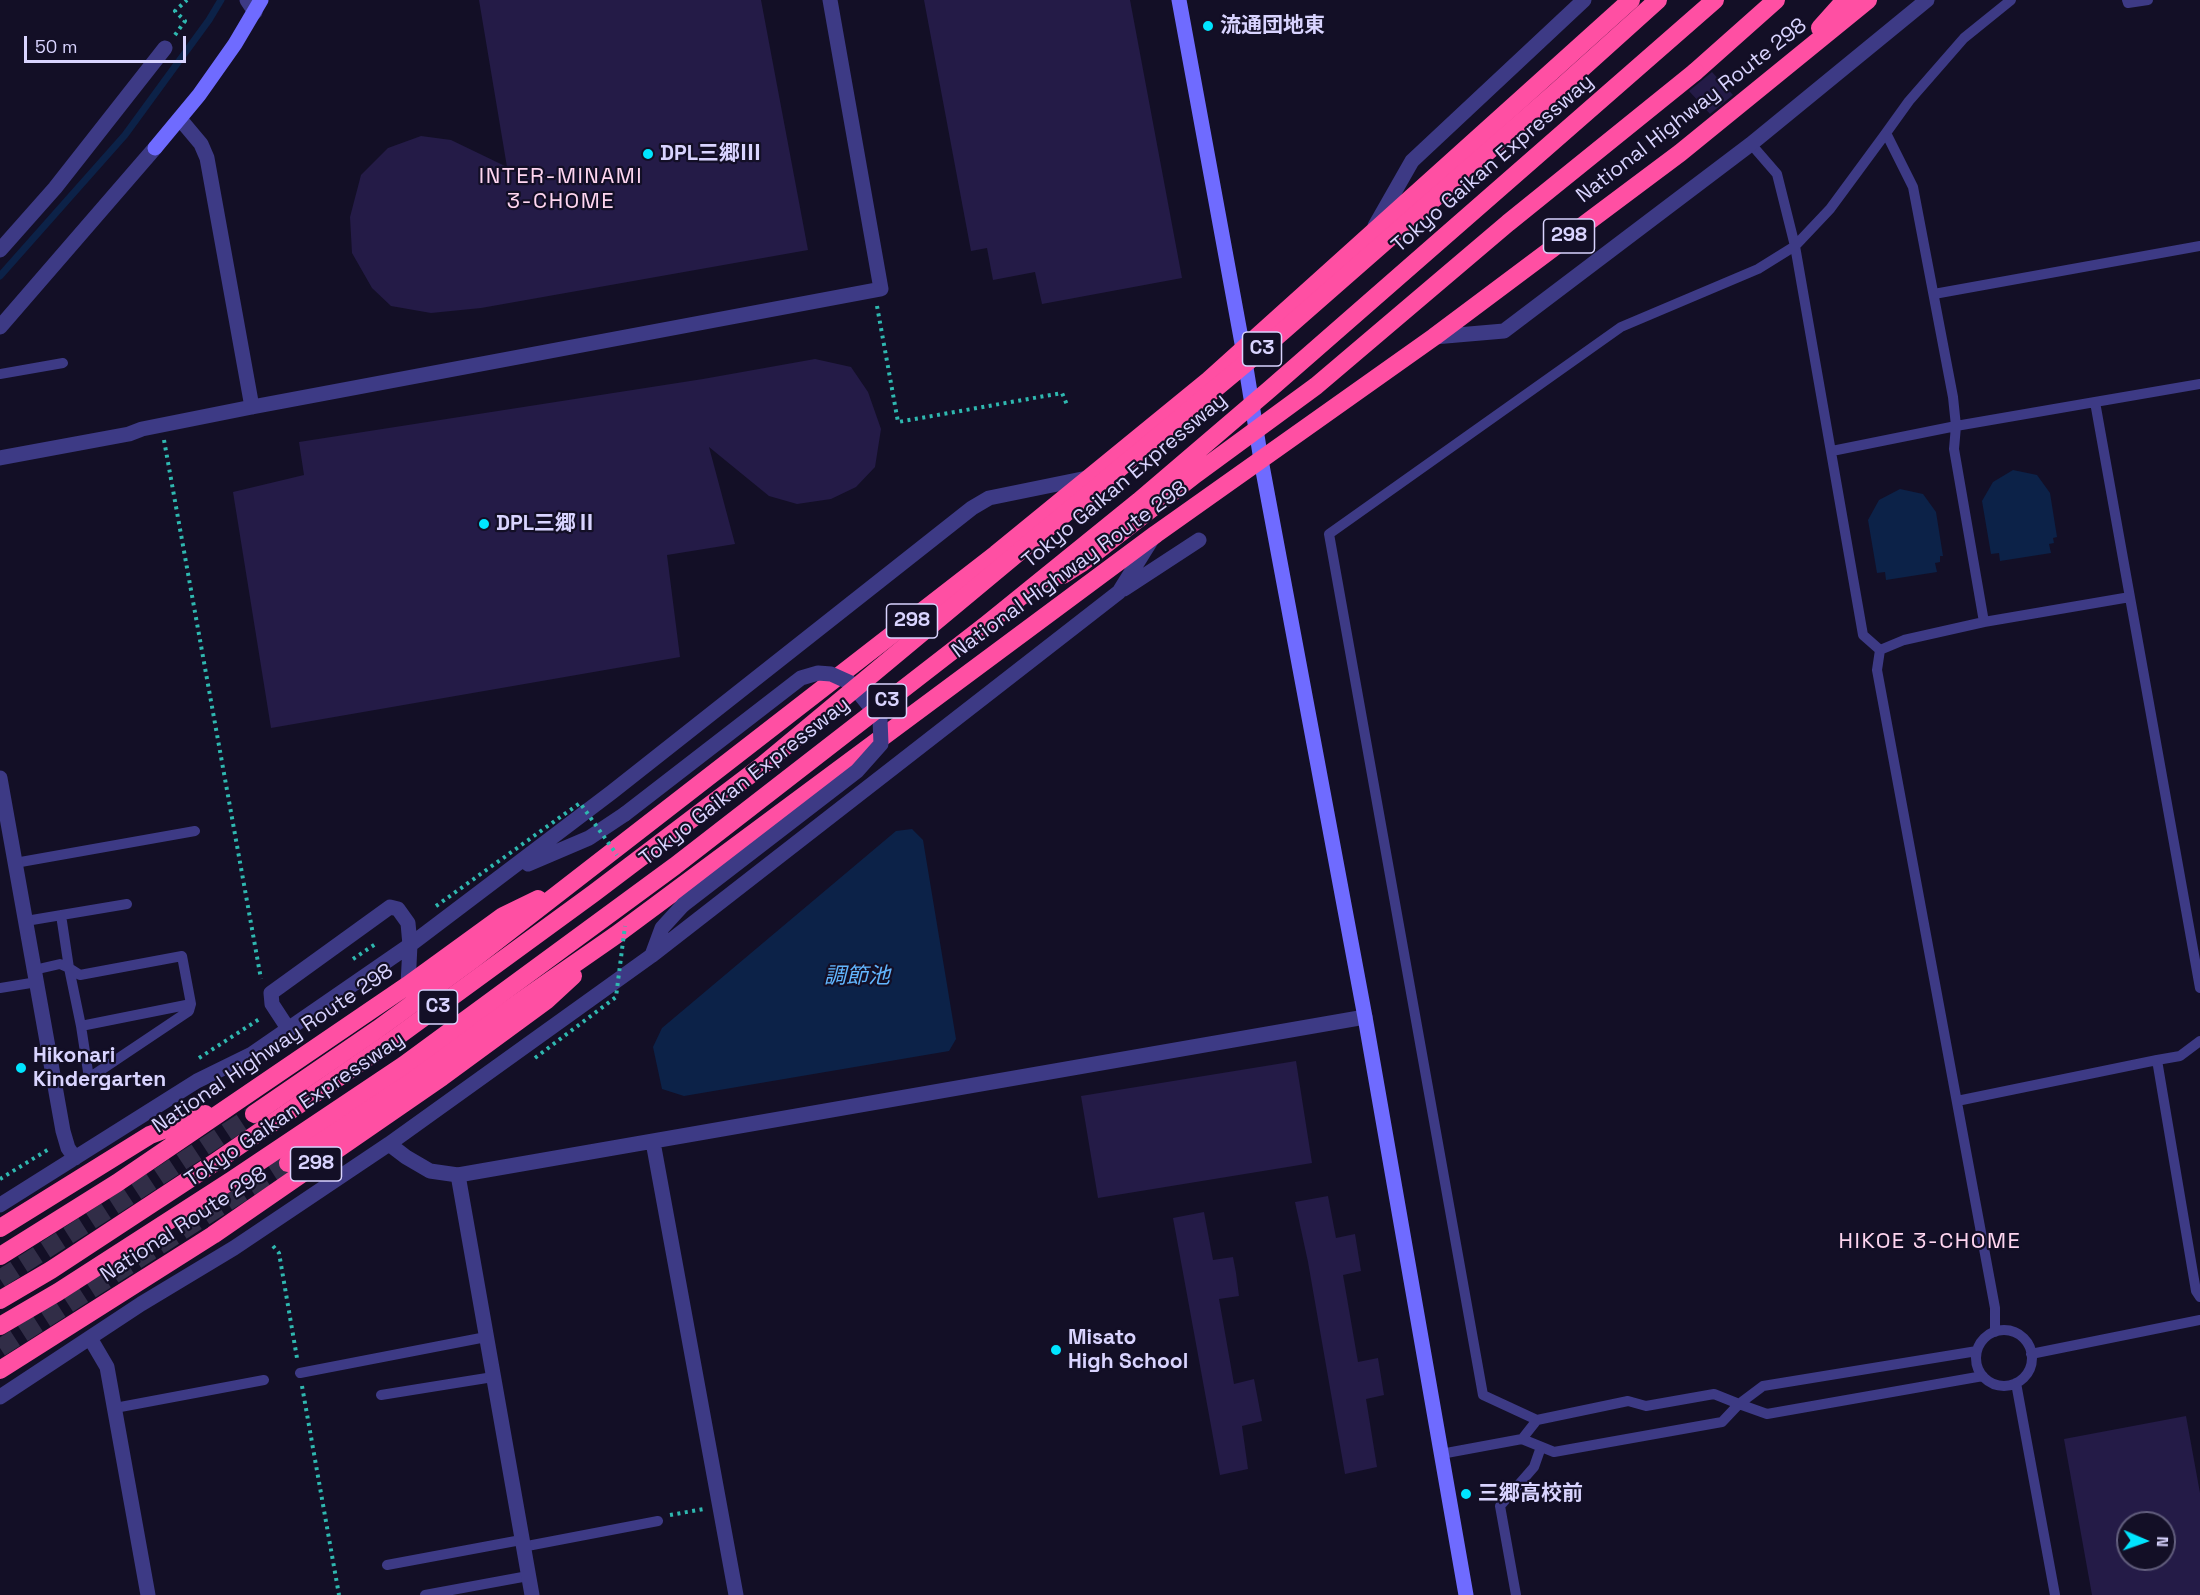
<!DOCTYPE html>
<html>
<head>
<meta charset="utf-8">
<style>
	body { margin:0 }
	#map { position:relative; width:2200px; height:1595px; overflow:hidden; background:#130f26; font-family:"Space Grotesk",sans-serif }
	canvas { display:block }
	.north { position:absolute; left:2116px; top:1511px; width:60px; height:60px; box-sizing:border-box; background:#130f26; border:2px solid #625e7d; border-radius:50%; rotate:92deg; font-size:16px; font-weight:700; line-height:24px; text-align:center; color:#d9d4ff }
	.north::after { content:''; display:block; margin:auto; width:21px; height:27px; background:#00e5ff; clip-path:polygon(50% 0,100% 100%,50% 72%,0 100%) }
	.scale { position:absolute; left:24px; top:36px; width:162px; height:27px; box-sizing:border-box; border:3px solid #d9d4ff; border-top:0; padding-left:8px; font-size:18px; line-height:21px; white-space:nowrap; color:#d9d4ff; -webkit-text-stroke:4px #130f26; paint-order:stroke }
</style>
</head>
<body>
<div id="map">
<canvas width="2200" height="1595"></canvas>
<div class="north">N</div>
<div class="scale">50 m</div>
</div>
<script>
const g = document.querySelector('canvas').getContext('2d');
g.lineJoin = 'round';
function paint(path, color) {
  g.fillStyle = color;
  g.fill(path, 'evenodd');
}
function shape(rows) {
  const path = new Path2D();
  for (const r of rows) {
    if (r.length === 3) {
      path.moveTo(r[0] + r[2], r[1]);
      path.arc(r[0], r[1], r[2], 0, 2 * Math.PI);
      continue;
    }
    path.moveTo(r[0], r[1]);
    for (let i = 2; i < r.length; i += 2) path.lineTo(r[i], r[i + 1]);
  }
  return path;
}
function strokePath(path, color, width, dash) {
  g.strokeStyle = color;
  g.lineWidth = width;
  g.lineCap = dash ? 'butt' : 'round';
  g.setLineDash(dash || []);
  g.stroke(path);
}
function write(font, color, halo, rows, align = 'center') {
  g.font = font + ' "Space Grotesk","Noto Sans JP",sans-serif';
  g.lineWidth = 4.5;
  g.setLineDash([]);
  g.textBaseline = 'middle';
  g.strokeStyle = halo;
  g.fillStyle = color;
  for (const [text, x, y, turn = 0] of rows) {
    g.save();
    g.translate(x, y);
    g.rotate((+turn || 0) * Math.PI / 180);
    g.textAlign = isNaN(turn) ? turn : align;
    if (halo) g.strokeText(text, 0, 0);
    g.fillText(text, 0, 0);
    g.restore();
  }
}
paint(shape([
	[2013,470,2037,475,2050,493,2057,537,2053,538,2054,543,2049,544,2051,553,2000,561,1999,553,1991,554,1982,501,1993,482],
	[1900,489,1923,494,1936,512,1943,556,1940,556,1940,562,1935,563,1937,572,1886,580,1885,572,1877,573,1868,520,1879,500],
	[912,829,923,840,956,1039,949,1051,684,1096,662,1089,653,1047,662,1028,896,831]
]), '#0c2248');
strokePath(shape([
	[0,276,125,135,209,20,221,0]
]), '#0c2248', 7);
paint(shape([
	[479,0,761,0,808,250,481,308,431,313,391,306,372,288,352,253,350,217,361,175,388,148,421,136,451,140,507,167],
	[924,0,1130,0,1182,278,1042,304,1035,272,993,280,987,248,971,251],
	[1712,72,1733,95,1710,114,1689,91],
	[815,359,851,367,868,392,881,429,875,467,856,487,831,499,797,504,769,496,709,447,735,544,667,555,680,657,271,728,233,492,304,475,299,442,703,379],
	[1296,1061,1312,1163,1098,1198,1081,1096],
	[1328,1196,1336,1238,1355,1234,1361,1271,1343,1275,1358,1362,1378,1358,1384,1395,1366,1399,1377,1467,1345,1474,1308,1262,1295,1202],
	[1204,1212,1213,1260,1233,1257,1236,1273,1239,1296,1219,1299,1234,1384,1254,1379,1262,1421,1242,1426,1248,1469,1220,1475,1173,1218],
	[2186,1416,2200,1493,2200,1595,2092,1595,2064,1439],
	[2128,1523,2164,1523,2164,1559,2128,1559]
]), '#241b47');
strokePath(shape([
	[0,1279,128,1197,254,1114],
	[0,1348,288,1163]
]), '#312d47', 18, [18, 9]);
strokePath(shape([
	[175,35,185,21,175,11,187,0],
	[877,306,898,422,1062,393,1068,407],
	[164,440,261,979],
	[353,959,377,943],
	[199,1058,261,1018],
	[0,1179,49,1149],
	[273,1246,279,1253,297,1358],
	[302,1386,339,1595],
	[670,1515,704,1509]
]), '#2fb8b0', 4, [3, 4.5]);
strokePath(shape([
	[2127,0,2128,3,2148,0],
	[1886,133,1909,101,1964,38,2011,0],
	[1751,144,1777,174,1795,246,1863,635,1880,650,1877,670,1995,1308,1995,1332],
	[1934,294,2200,246],
	[0,374,63,363],
	[2095,402,2200,384],
	[1832,451,1956,426,2095,402,2200,988],
	[1984,622,2130,597],
	[15,863,195,831],
	[26,921,127,904],
	[34,970,60,964,69,968,81,1026,191,1004,182,956,80,975,69,968,61,915],
	[0,988,37,982],
	[81,1026,89,1078,189,1011,191,1004],
	[2200,1041,2180,1056,2157,1060,2196,1291,2200,1297],
	[1957,1101,2157,1060],
	[2004,1358,28],
	[2031,1354,2200,1320],
	[300,1373,486,1337],
	[2016,1383,2055,1595],
	[381,1395,493,1377],
	[115,1408,264,1380],
	[1537,1420,1483,1395,1329,534,1621,327,1758,269,1795,246,1830,209,1886,133,1913,187,1953,397,1956,426,1954,449,1984,622,1904,640,1880,650],
	[1522,1439,1537,1420,1628,1401,1646,1406,1714,1394,1739,1404,1763,1386,1977,1351],
	[1441,1454,1522,1439,1554,1452,1722,1422,1739,1404,1767,1414,1983,1376],
	[522,1547,658,1521],
	[387,1565,521,1540],
	[425,1595,528,1576],
	[1516,1595,1500,1506,1534,1467,1541,1447]
]), '#3d3a85', 10);
strokePath(shape([
	[247,0,255,12],
	[180,119,201,144,207,158,252,407],
	[1375,226,1412,161,1584,0],
	[0,250,55,188,165,48],
	[0,327,155,148],
	[1434,337,1504,331,1751,144,1927,0],
	[0,458,129,434,142,429,252,407,881,289,830,0],
	[1124,589,1199,540],
	[0,778,63,1131,68,1148,75,1158],
	[528,864,589,838,625,814],
	[652,955,662,928,683,905],
	[289,1030,272,1004,271,993,390,907,398,909,408,923,410,945,408,985],
	[653,1142,736,1595],
	[389,1144,406,1157,430,1171,458,1175,1365,1017],
	[458,1175,532,1595],
	[0,1205,197,1081,252,1054,410,945,612,792,972,508,989,498,1087,478],
	[90,1338,107,1367,148,1595],
	[0,1397,141,1304,234,1248,389,1144,651,956,1119,592,1152,539]
]), '#3d3a85', 15);
strokePath(shape([
	[1179,0,1243,349,1261,460,1365,1017,1466,1595],
	[155,148,199,95,235,44,261,0]
]), '#6f6bff', 15);
strokePath(shape([
	[1820,28,1845,0],
	[1695,72,1776,0],
	[254,1114,378,1029,475,958,996,554,1209,380,1631,0],
	[288,1163,616,935,1156,534,1434,337,1680,153,1868,0],
	[0,1228,150,1135,205,1114],
	[0,1256,117,1183,408,985,503,916,538,899],
	[0,1370,213,1235,442,1077,547,1000,573,976]
]), '#ff4fa3', 18);
strokePath(shape([
	[436,906,580,803,617,855],
	[535,1058,616,997,625,926]
]), '#2fb8b0', 4, [3, 4.5]);
strokePath(shape([
	[625,814,801,678,818,673,831,674,851,683,880,719,881,744,857,771,683,905]
]), '#3d3a85', 15);
strokePath(shape([
	[1063,575,1082,563,1196,474,1316,386,1508,223,1695,72],
	[0,1300,51,1270,217,1161,390,1042,594,893,763,765,1258,353,1557,91,1658,0],
	[0,1326,58,1292,232,1180,404,1065,675,866,987,624,1139,501,1270,389,1715,0]
]), '#ff4fa3', 18);
for (const [x, y, r, color] of [
	[1208,26,6,"#00e5ff"],
	[648,154,6,"#00e5ff"],
	[484,524,6,"#00e5ff"],
	[21,1068,6,"#00e5ff"],
	[1056,1350,6,"#00e5ff"],
	[1466,1494,6,"#00e5ff"]
]) {
  const dot = new Path2D();
  dot.arc(x, y, r, 0, 2 * Math.PI);
  g.fillStyle = color;
  g.fill(dot);
  strokePath(dot, '#130f26', 2);
}
for (const [x, y, w] of [
	[1569,236,51],
	[1262,349,39],
	[912,621,51],
	[887,701,39],
	[438,1007,39],
	[316,1164,51]
]) {
  const box = new Path2D();
  box.roundRect(x - w / 2, y - 17, w, 34, 4.5);
  g.fillStyle = '#130f26';
  g.fill(box);
  strokePath(box, '#d9d4ff', 1.5);
}
write('bold 20px', '#d9d4ff', null, [
	["298",1569,236],
	["C3",1262,349],
	["298",912,621],
	["C3",887,701],
	["C3",438,1007],
	["298",316,1164]
]);
write('bold 21px', '#d9d4ff', '#130f26', [
	["流通団地東",1220,26],
	["DPL三郷Ⅲ",660,154],
	["DPL三郷Ⅱ",496,524],
	["Hikonari",33,1056],
	["Kindergarten",33,1080],
	["Misato",1068,1338],
	["High School",1068,1362],
	["三郷高校前",1478,1494]
], 'left');
write('21px', '#d9d4ff', '#130f26', [
	["National Highway Route 298",1692,111,-38],
	["Tokyo Gaikan Expressway",1493,164,-41],
	["Tokyo Gaikan Expressway",1125,481,-40],
	["National Highway Route 298",1070,570,-36],
	["Tokyo Gaikan Expressway",745,782,-38],
	["National Highway Route 298",273,1049,-34],
	["Tokyo Gaikan Expressway",295,1110,-34],
	["National Route 298",184,1225,-33]
]);
g.letterSpacing = '1.5px';
write('22px', '#ffd6f0', '#130f26', [
	["INTER-MINAMI",561,177],
	["3-CHOME",561,202],
	["HIKOE 3-CHOME",1930,1242]
]);
g.letterSpacing = '0px';
write('italic 22px', '#62b6ff', '#130f26', [
	["調節池",857,977]
]);
</script>
</body>
</html>
